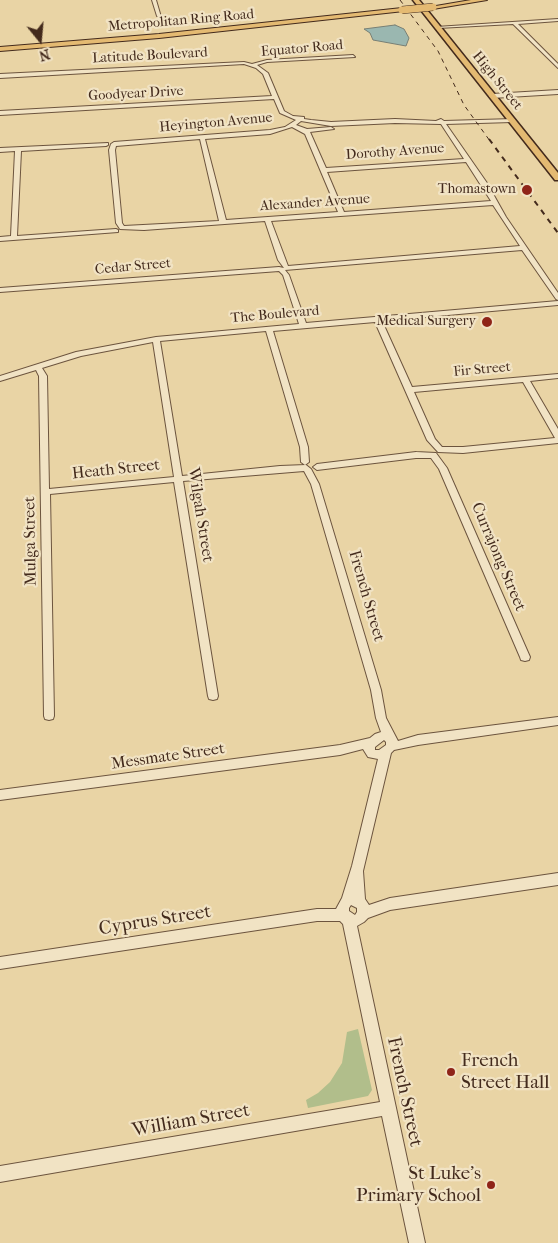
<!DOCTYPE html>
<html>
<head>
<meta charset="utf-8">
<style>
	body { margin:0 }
	#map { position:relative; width:558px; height:1243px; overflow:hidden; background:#e9d4a5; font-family:"IM FELL French Canon",serif }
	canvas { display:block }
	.north { position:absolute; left:15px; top:15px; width:50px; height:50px; -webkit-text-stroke:4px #f1e3c4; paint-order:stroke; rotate:163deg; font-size:14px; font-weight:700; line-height:20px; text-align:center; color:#432a1c }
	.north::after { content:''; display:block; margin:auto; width:18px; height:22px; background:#432a1c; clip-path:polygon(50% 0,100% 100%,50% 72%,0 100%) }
</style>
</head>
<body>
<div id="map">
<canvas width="558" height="1243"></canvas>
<div class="north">N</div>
</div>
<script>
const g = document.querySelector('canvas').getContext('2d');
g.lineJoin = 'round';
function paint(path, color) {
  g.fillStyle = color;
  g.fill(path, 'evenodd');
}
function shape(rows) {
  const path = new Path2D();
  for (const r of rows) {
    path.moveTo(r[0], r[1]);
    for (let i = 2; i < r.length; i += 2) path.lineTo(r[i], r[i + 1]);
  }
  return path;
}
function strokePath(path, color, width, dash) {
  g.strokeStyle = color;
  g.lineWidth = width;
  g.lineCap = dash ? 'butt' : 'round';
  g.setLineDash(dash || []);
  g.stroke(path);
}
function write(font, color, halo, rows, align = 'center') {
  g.font = font + ' "IM FELL French Canon",serif';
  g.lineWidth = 4.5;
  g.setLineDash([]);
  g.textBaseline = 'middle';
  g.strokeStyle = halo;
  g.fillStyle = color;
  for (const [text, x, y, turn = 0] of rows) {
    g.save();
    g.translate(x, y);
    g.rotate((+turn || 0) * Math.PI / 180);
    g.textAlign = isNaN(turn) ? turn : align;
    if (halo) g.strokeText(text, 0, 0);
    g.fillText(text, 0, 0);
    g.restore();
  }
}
paint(shape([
	[358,1029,372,1090,368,1096,308,1108,306,1100,318,1093,330,1082,342,1063,347,1032]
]), '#b1be8b');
const water = shape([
	[395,25,404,29,409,38,406,46,373,40,370,33,364,29,395,25]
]);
paint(water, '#9ab7b0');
strokePath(water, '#777f75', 1);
const minor = shape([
	[152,0,156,0,161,17,157,16,152,0],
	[558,19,558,21,518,24,558,64,558,68,513,24,438,28,436,27,558,19],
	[353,55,355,57,267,62,257,65,268,73,284,111,293,116,304,117,304,119,311,120,331,122,395,119,436,121,441,119,444,121,514,119,515,120,512,122,446,124,487,183,506,217,558,293,558,300,556,299,522,250,285,270,289,275,306,323,558,301,558,305,382,321,412,387,558,374,558,378,530,381,558,429,558,443,463,453,438,452,427,440,375,322,273,331,308,447,309,462,305,465,301,462,300,447,266,331,160,341,182,476,280,466,306,465,311,469,319,484,381,690,386,718,398,741,418,735,558,717,558,725,418,745,394,750,391,753,363,871,365,899,369,905,390,898,558,873,558,885,390,910,368,918,364,922,357,926,425,1243,409,1243,382,1116,0,1182,0,1166,380,1102,343,924,340,921,317,921,0,969,0,957,317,909,336,909,342,898,352,866,378,759,368,757,363,749,340,755,0,800,0,790,340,745,370,738,375,734,381,732,376,718,371,690,311,484,304,471,183,481,218,696,217,699,213,700,209,699,208,696,174,482,50,494,54,716,53,719,49,720,45,719,44,716,39,376,36,370,0,381,0,376,76,352,156,337,299,324,283,275,279,271,0,292,0,288,279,267,284,268,278,260,265,221,144,230,120,229,116,223,109,150,111,144,114,142,270,130,285,127,296,120,280,113,274,99,0,115,0,111,272,96,263,74,256,68,244,64,0,78,0,74,244,62,252,64,267,60,353,55],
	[301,121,331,126,395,123,441,124,464,159,326,168,310,132,334,129,331,127,307,129,296,125,301,121],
	[292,127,305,134,338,212,226,220,205,139,270,134,292,127],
	[200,139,219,221,124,226,122,223,115,150,116,146,200,139],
	[466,162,491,201,344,212,327,172,466,162],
	[493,205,520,246,288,266,271,221,493,205],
	[153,342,174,477,49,489,47,376,42,368,81,356,153,342],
	[523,382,555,438,463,447,442,447,435,439,414,392,523,382],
	[384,740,386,742,386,745,379,750,375,750,375,747,384,740],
	[351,905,357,908,357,912,355,915,349,911,349,908,351,905],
	[558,90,558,94,492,98,489,96,492,94,558,90],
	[108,143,108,145,106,146,21,151,17,236,116,229,118,230,118,232,0,241,0,237,11,236,15,151,0,152,0,148,108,143],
	[416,452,436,453,447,468,530,657,529,660,525,661,521,660,520,657,439,469,431,458,416,458,317,470,313,467,317,464,416,452]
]);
const major = shape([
	[413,0,419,0,558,173,558,180,555,180,413,0]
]);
const highway = shape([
	[471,0,487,0,433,9,430,7,471,0],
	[402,8,404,11,159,38,0,51,0,47,159,34,402,8]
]);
strokePath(minor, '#6c543e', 2);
strokePath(major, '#432a1c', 3);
strokePath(highway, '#432a1c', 2);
paint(minor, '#f1e3c4');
paint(major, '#e4ba72');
paint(highway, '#e4ba72');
strokePath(shape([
	[400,0,438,51,464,105,490,141]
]), '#432a1c', 1, [4.5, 4.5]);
strokePath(shape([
	[489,139,558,233]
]), '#432a1c', 2, [5.5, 5.5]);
const highwayBridge = shape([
	[402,10,433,7]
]);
strokePath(highwayBridge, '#432a1c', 8, []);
strokePath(highwayBridge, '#e4ba72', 7);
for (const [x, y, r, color] of [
	[527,190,6,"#8f2418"],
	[487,322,6,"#8f2418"],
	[451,1072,5,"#8f2418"],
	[491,1185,5,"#8f2418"]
]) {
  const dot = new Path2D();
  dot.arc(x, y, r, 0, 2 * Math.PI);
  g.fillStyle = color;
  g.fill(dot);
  strokePath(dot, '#f1e3c4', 2);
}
write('14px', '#432a1c', '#f1e3c4', [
	["Metropolitan Ring Road",181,21,-5],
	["Equator Road",302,49,-5],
	["Latitude Boulevard",150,56,-3],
	["High Street",497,81,51],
	["Goodyear Drive",136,94,-3],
	["Heyington Avenue",216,123,-5],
	["Dorothy Avenue",395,152,-4],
	["Alexander Avenue",315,203,-4],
	["Cedar Street",133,267,-5],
	["The Boulevard",275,315,-5],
	["Fir Street",482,370,-5]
]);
write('14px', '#432a1c', '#f1e3c4', [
	["Thomastown",516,190],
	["Medical Surgery",476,322]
], 'right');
write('16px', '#432a1c', '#f1e3c4', [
	["Heath Street",116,470,-6],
	["Wilgah Street",200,515,81],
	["Mulga Street",31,541,-91],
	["Currajong Street",498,557,67],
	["French Street",366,596,74],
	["Messmate Street",168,757,-8]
]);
write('19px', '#432a1c', '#f1e3c4', [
	["Cyprus Street",155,921,-9],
	["French Street",404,1092,78],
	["William Street",191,1121,-10]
]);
write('19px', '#432a1c', '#f1e3c4', [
	["French",461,1061],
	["Street Hall",461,1083],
	["St Luke's",481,1174,"right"],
	["Primary School",481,1196,"right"]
], 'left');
</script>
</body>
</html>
